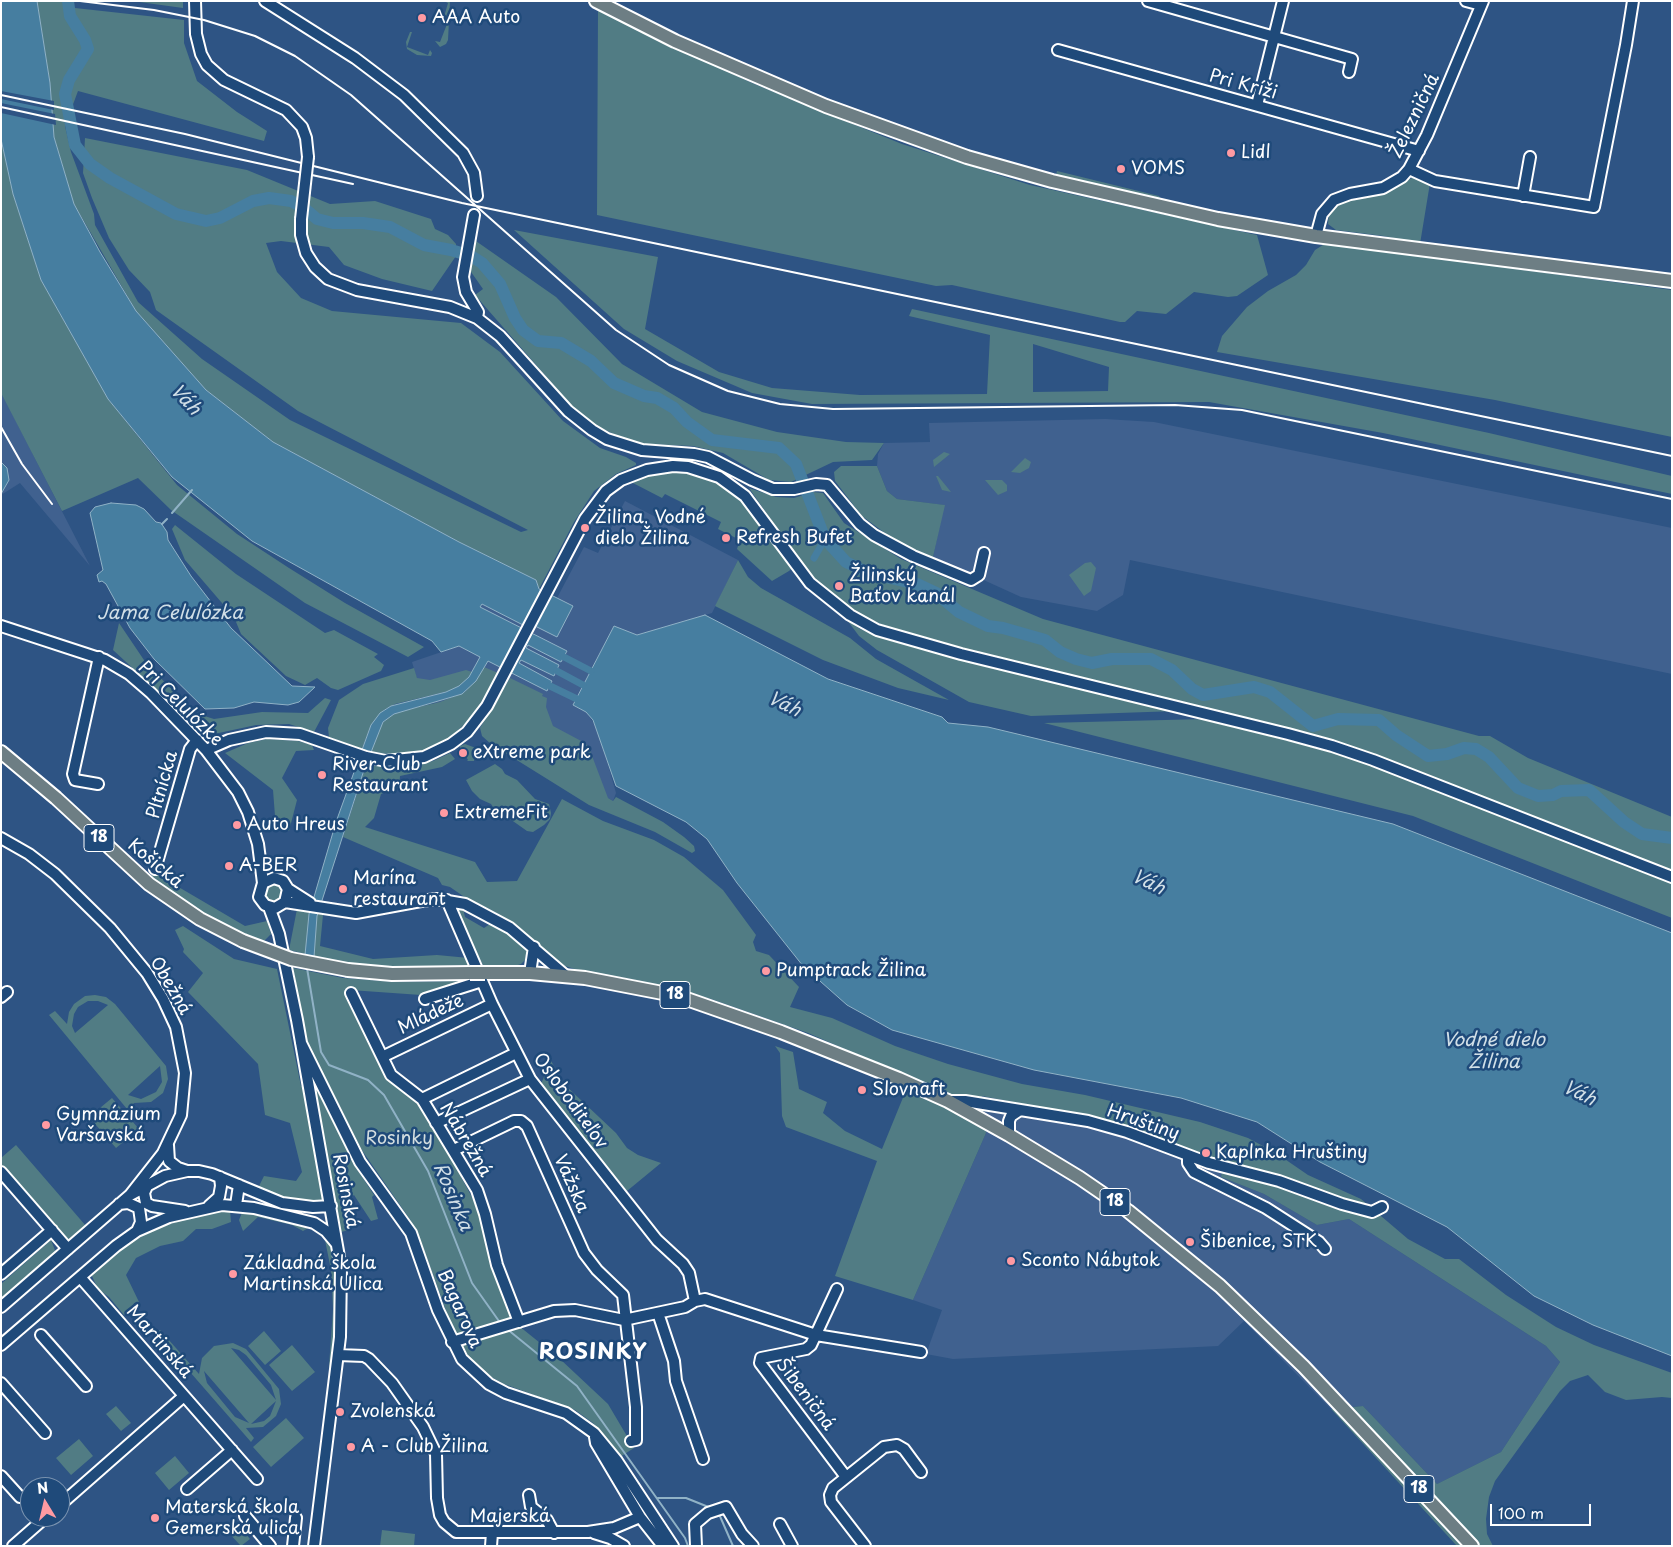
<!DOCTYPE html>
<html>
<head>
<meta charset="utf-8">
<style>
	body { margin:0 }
	#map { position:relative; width:1673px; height:1547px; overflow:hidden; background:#2e5484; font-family:"Playpen Sans",sans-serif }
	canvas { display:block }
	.frame { position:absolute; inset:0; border:2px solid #fff; pointer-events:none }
	.north { position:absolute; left:20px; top:1477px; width:50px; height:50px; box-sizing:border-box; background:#1f4a7a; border:1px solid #7992af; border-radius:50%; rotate:351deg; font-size:14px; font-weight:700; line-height:20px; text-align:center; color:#fff }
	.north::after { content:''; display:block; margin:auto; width:18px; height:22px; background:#ff9aa2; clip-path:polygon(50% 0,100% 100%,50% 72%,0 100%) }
	.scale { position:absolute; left:1490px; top:1504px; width:101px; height:22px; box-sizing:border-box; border:2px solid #fff; border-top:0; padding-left:6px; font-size:15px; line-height:18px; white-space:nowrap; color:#fff; -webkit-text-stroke:4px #1f4a7a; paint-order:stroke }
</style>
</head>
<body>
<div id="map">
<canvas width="1673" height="1547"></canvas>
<div class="frame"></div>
<div class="north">N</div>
<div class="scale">100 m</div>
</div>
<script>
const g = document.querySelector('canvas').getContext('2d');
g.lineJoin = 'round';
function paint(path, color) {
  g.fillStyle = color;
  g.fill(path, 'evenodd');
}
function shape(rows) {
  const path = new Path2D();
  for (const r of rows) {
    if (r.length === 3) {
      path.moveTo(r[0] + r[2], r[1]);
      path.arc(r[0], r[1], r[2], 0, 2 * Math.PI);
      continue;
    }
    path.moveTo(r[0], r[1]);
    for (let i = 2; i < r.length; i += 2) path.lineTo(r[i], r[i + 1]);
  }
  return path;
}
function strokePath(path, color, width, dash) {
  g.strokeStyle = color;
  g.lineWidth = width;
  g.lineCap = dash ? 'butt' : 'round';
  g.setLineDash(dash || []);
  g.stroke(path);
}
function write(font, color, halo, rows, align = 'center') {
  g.font = font + ' "Playpen Sans",sans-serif';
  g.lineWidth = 5;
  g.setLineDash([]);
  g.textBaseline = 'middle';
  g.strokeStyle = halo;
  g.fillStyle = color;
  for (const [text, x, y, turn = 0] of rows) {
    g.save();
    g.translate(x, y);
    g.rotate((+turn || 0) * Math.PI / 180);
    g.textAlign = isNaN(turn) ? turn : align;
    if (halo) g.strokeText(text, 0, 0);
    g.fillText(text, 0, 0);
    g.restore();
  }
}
paint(shape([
	[1,392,90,566,20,483,1,495],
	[1105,419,1154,422,1672,528,1672,674,1130,560,1123,595,1097,611,1021,597,933,557,944,505,897,499,887,491,877,466,878,454,884,443,930,442,929,423],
	[625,501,738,560,712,613,637,635,614,626,607,639,573,705,586,712,598,729,616,793,613,801,422,696,412,662,459,646,548,690,552,681,519,663,521,659,554,676,559,665,526,649,528,645,561,662,567,651,480,608,482,604,523,625,573,606,557,598,584,547,598,553],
	[981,1096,1110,1121,1223,1165,1221,1177,1264,1194,1317,1225,1349,1219,1546,1346,1560,1362,1501,1452,1437,1484,1363,1406,1331,1409,1244,1321,1218,1346,953,1359,926,1354,942,1310,913,1300,986,1133]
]), '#40618f');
paint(shape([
	[37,1,70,1,75,8,184,20,184,43,197,81,237,112,267,131,264,141,78,91,65,126,71,152,94,214,95,225,138,302,202,359,290,420,521,532,528,530,298,411,156,310,150,292,129,270,109,238,92,198,83,173,85,138,247,170,330,204,375,201,431,219,435,229,448,235,456,244,456,256,432,291,382,279,344,265,329,247,281,241,266,243,277,272,301,298,332,311,461,323,500,352,563,421,600,448,626,457,636,463,636,465,616,474,594,491,574,522,539,589,536,580,459,542,273,442,206,390,136,311,74,204,54,137,50,83],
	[132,1,183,1,183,8],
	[444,1,450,1,448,40,446,44,440,47,435,41,440,42,449,19,444,17,448,3],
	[598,9,752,83,902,144,1030,185,1257,235,1268,275,1237,296,1228,297,1194,292,1166,314,1137,311,1125,322,1120,322,952,285,936,286,597,215],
	[410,32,412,32,407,47,428,55,430,50,432,53,431,56,417,55,407,49,406,42],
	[1,139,13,194,41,280,108,399,177,485,237,534,289,568,345,603,424,647,408,657,305,603,171,510,138,478,62,511,1,393],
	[1057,171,1159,196,1160,198,1056,175],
	[1414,177,1430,183,1420,244,1384,236,1336,230,1328,224,1329,213,1341,202,1355,197,1383,193],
	[514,230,658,257,645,329,719,372,772,388,860,395,987,394,990,335,909,316,912,309,1489,433,1672,476,1672,494,1383,433,1209,402,812,404,752,393,677,361,624,329],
	[1033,344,1109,367,1108,391,1033,392],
	[473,239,556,297,622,364,702,412,777,432,846,442,884,443,872,460,833,462,791,482,769,480,723,453,693,446,645,444,620,437,593,424,571,405,475,295,483,289,469,269],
	[1326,243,1672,290,1672,437,1495,400,1217,352,1222,336,1247,307,1268,291,1296,275,1306,265,1315,250],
	[944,452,950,454,934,467,933,460],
	[1025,458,1031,462,1029,468,1020,473,1011,472],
	[841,466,877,466,887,491,897,499,945,505,933,557,897,542,862,516,835,481,834,472],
	[673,471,709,478,743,500,792,568,789,571,772,581,737,549,740,540,718,529,721,522,665,494,662,498,631,482,650,474],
	[936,476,938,476,951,492,942,490],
	[985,480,1002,480,1007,485,1007,491,998,495],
	[749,488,776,497,794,498,813,492,823,493,844,523,901,559,1043,619,1479,736,1490,736,1528,758,1672,817,1672,918,1413,816,1044,723,1205,719,1295,730,998,658,903,633,876,622,863,616,833,596,809,574],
	[175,525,236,574,325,633,334,630,378,654,374,657,384,665,381,671,338,690,331,688,317,678,305,685,286,676,241,634,234,617,185,560,172,529],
	[738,560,748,577,761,588,850,638,876,659,949,700,898,688,823,660,715,606],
	[1091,562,1096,568,1091,591,1084,596,1069,575,1085,563],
	[847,620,860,629,892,641,1177,711,1031,716,969,702,877,650,859,636],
	[119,623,146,663,195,713,214,719,262,712,308,713,325,698,331,700,314,732,289,724,256,725,214,734,201,731,113,650],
	[484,667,498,673,483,702,473,716,449,739,427,750,414,753,398,755,371,752,380,726,388,717,401,711,440,702,465,692],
	[414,668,417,678,430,680,466,670,472,672,465,682,453,690,395,704,384,710,371,725,362,749,329,737,328,728,339,700,363,684],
	[510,678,543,694,542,696,547,698,546,707,553,726,585,743,589,748,608,798,613,801,616,797,663,822,684,837,694,846,695,851,692,853,655,832,589,805,491,744,482,736,480,728],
	[267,739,298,741,312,745,314,750,296,751,282,778,297,800,289,831,276,829,273,790,225,753,248,743],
	[465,744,476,748,474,761,467,761,468,760,462,749,460,750,460,746],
	[450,753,455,759,442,767,400,776,399,787,381,794,374,818,365,827,475,862,487,882,517,881,562,799,603,821,654,840,684,857,723,890,756,935,753,942,756,951,769,955,799,987,790,1007,832,1018,895,1046,948,1064,1022,1084,1085,1095,1200,1122,1248,1138,1276,1153,1308,1175,1361,1199,1408,1239,1445,1259,1459,1259,1506,1295,1556,1327,1594,1345,1672,1373,1672,1398,1662,1397,1626,1400,1605,1392,1588,1375,1570,1381,1560,1391,1495,1481,1489,1497,1486,1519,1487,1534,1493,1546,1457,1546,1331,1409,1363,1406,1437,1484,1501,1452,1560,1362,1546,1346,1349,1219,1317,1225,1264,1194,1221,1177,1223,1165,1110,1121,982,1096,986,1133,913,1300,835,1276,877,1161,786,1127,782,1116,780,1053,775,1046,793,1052,799,1089,827,1102,823,1113,845,1131,882,1149,911,1078,808,1033,711,999,631,979,581,971,562,965,531,938,495,912,463,896,450,887,442,885,438,878,343,837,366,765,398,768,433,761],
	[495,764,502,769,505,774,517,780,535,799,549,804,551,813,550,819,544,825,533,832,527,831,510,819,499,816,491,804,480,799,472,791,466,780],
	[153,872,245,926,267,921,271,934,264,941,246,935,197,912,151,876],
	[273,893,9],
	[453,907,463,908,465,917,484,928,493,922,504,929,525,946,527,951,525,960,521,964,512,967,483,965],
	[297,909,323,915,320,946,373,959,437,955,469,958,470,965,403,968,357,966,289,950],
	[183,926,234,959,277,969,301,1086,315,1084,353,1163,374,1195,372,1197,378,1219,371,1221,354,1195,343,1203,349,1230,341,1232,334,1196,309,1203,291,1201,258,1188,264,1176,296,1181,302,1172,290,1123,265,1115,258,1064,188,992,203,973,183,952,184,949,175,930],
	[293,968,343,978,396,982,461,981,421,995,350,990,386,1068,421,1103,465,1174,461,1177,485,1221,519,1326,560,1359,608,1404,634,1448,620,1457,593,1423,575,1410,504,1384,486,1374,469,1357,453,1330,423,1247,411,1221,359,1146,308,1045],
	[95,995,106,997,115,1004,166,1066,168,1079,163,1093,151,1102,134,1103,131,1107,136,1113,132,1115,49,1015,55,1011,67,1024,69,1012,74,1004,85,996],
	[88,1001,98,1001,108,1005,75,1033,72,1026,74,1014,78,1007],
	[160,1066,162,1082,156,1092,141,1099,128,1095],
	[551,1061,566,1086,616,1133,627,1148,638,1155,661,1163,627,1191,540,1086],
	[112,1098,139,1129,116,1148,89,1117],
	[16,1145,86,1226,74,1240,60,1237,1,1169,1,1158],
	[230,1210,231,1222,212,1229,196,1229,183,1241,160,1246,136,1258,126,1275,139,1302,124,1315,109,1297,98,1289,91,1274,125,1246,155,1229,194,1216],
	[243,1210,310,1227,303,1231,292,1225,258,1217,243,1231,239,1220],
	[314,1227,332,1242,337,1269,336,1339,332,1348,331,1373,329,1366,333,1309,331,1270,325,1240],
	[51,1240,56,1253,1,1300,1,1284],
	[160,1330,199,1374,202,1358,214,1346,233,1343,246,1349,279,1389,281,1404,276,1416,263,1427,246,1428,254,1438,251,1442,156,1333],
	[231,1348,239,1350,246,1355,271,1385,276,1400],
	[204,1371,249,1423,235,1417,207,1383],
	[276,1401,270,1416,264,1421,251,1424],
	[264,1331,281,1351,265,1365,248,1346],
	[292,1345,315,1372,292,1391,269,1365],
	[116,1406,131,1423,121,1431,106,1414],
	[286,1418,304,1438,271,1467,253,1447],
	[79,1439,93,1456,71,1475,56,1458],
	[175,1456,189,1473,169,1490,155,1473],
	[236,1522,250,1539,241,1546,226,1530],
	[382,1530,415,1534,414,1546,380,1546]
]), '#517c84');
const water = shape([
	[1,1,37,1,50,83,54,137,74,204,100,252,136,311,206,390,273,442,459,542,536,580,539,589,573,606,557,637,525,621,523,625,482,604,480,607,567,651,561,662,528,645,526,648,559,665,554,676,521,660,519,663,552,681,547,691,488,661,476,681,462,694,394,714,383,722,364,770,317,916,314,957,305,955,309,914,336,822,371,725,380,713,391,706,446,692,459,686,469,677,480,657,459,646,441,652,432,641,252,541,172,477,108,399,41,280,13,194,1,139,1,1],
	[1,462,7,468,9,480,1,494,1,462],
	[111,503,136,505,144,509,156,522,161,523,167,532,168,540,191,576,231,628,292,686,315,687,299,702,288,705,254,702,234,708,205,709,154,659,130,628,106,584,102,581,99,582,97,575,103,570,90,513,95,507,111,503],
	[705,615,828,679,942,717,948,723,988,727,1393,824,1672,933,1672,1356,1593,1325,1534,1296,1447,1227,1320,1162,1257,1122,1181,1098,1034,1070,892,1030,847,1005,803,966,737,883,707,839,686,822,616,786,593,720,586,712,573,705,614,626,637,635,705,615]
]);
paint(water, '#467ea0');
strokePath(water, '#90b2c6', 1);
paint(shape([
	[1,91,54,101,54,110,1,99],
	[1,103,55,114,56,125,1,113],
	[542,589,553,595,535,629,526,625,524,627,534,632,511,675,500,669]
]), '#2e5484');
strokePath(shape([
	[172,513,192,490],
	[162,524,167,519],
	[307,968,321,1052,329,1065,368,1080,384,1095,428,1171,472,1283,501,1324],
	[507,1329,577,1386,685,1538,688,1546],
	[658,1498,686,1498,711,1508],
	[719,1514,733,1546]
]), '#90b2c6', 2);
strokePath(shape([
	[814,558,825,539],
	[564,657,591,671],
	[557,671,583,685],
	[550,686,577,699]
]), '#467ea0', 7);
strokePath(shape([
	[68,1,70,16,85,40,88,49,69,80,65,94,75,145,90,164,110,178,176,214,206,221,220,218,253,201,269,198,291,201,304,208,317,219,333,223,363,223,390,227,424,245,451,250,471,256,482,263,500,284,515,318,523,330,538,341,561,343,591,361,614,383,644,396,657,398,674,408,687,422,712,440,779,448,796,464,825,539,846,562,868,573,917,584,936,593,959,612,988,626,1003,628,1045,640,1060,652,1076,659,1092,663,1112,659,1151,659,1172,670,1192,689,1203,695,1254,687,1270,692,1313,726,1338,719,1379,720,1396,735,1428,756,1447,754,1464,748,1476,749,1489,757,1518,788,1538,796,1553,795,1561,791,1589,790,1624,822,1642,834,1672,838]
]), '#467ea0', 12);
const minor = shape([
	[195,1,196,34,201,54,207,65,224,80,286,110,302,127,306,138,308,157],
	[265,1,355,58,404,95,463,153,474,173,477,196],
	[1148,1,1352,59,1349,72],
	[1466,1,1481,5],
	[1058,50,1419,151],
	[1257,105,1283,1],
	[1409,169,1435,181,1594,207,1626,45,1633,1],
	[1523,196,1530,157],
	[474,215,463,277,466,292,478,312,477,318],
	[301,219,301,235,306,253,315,267,328,279,357,290,450,307,477,318,500,336,568,411,592,430,607,439,642,450,694,454,708,457,752,480,773,489,794,489,816,484,827,485,860,524,874,535,913,556,971,580,979,575,984,553],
	[1316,236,1322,214,1334,200,1350,194,1383,188,1402,177,1409,169,1427,135,1483,1],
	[1,626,105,660,129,674,151,693,206,750,238,792,248,812,258,844,263,883],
	[206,750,229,740,266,732,300,734,366,757,386,761,424,757,451,744,467,732,487,706,585,519,606,491,621,480,647,470,673,466,688,467,719,477,745,496,810,583,850,615,877,630,961,654,1288,734,1332,746,1373,760,1672,877],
	[98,784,75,780,73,774,99,657],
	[1,838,29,854,55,874,110,928,147,973,163,999,176,1027,185,1073,181,1115,163,1153,130,1195],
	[155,869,190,749,197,740],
	[288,889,285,902,275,908,265,905,259,897,263,883,274,878,283,881,288,889,310,903],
	[447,900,492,1004,530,1079,657,1240,683,1264,689,1273,695,1301],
	[285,902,356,913,421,901,436,899,465,904,510,928,565,975],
	[269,907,279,934,297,1020,341,1268,340,1337,314,1546],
	[530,973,534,947],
	[351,993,391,1075,422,1099,477,1190,485,1214,497,1265,519,1322],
	[1,997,7,992],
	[425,999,482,981],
	[301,1043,360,1162,411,1233,438,1310,462,1359,489,1384,506,1393,566,1413,594,1433,617,1461,673,1546],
	[384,1056,492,1004],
	[422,1099,516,1053],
	[949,1101,965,1101,1088,1121,1127,1132,1209,1163,1279,1181,1342,1204,1372,1212,1382,1207],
	[436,1123,530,1079],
	[1009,1135,1009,1121,1011,1116,1020,1110],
	[168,1145,169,1161,178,1168,187,1171],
	[454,1150,514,1121,521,1121,527,1126,584,1253,597,1270,623,1295,636,1407,636,1440,631,1441],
	[1188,1156,1188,1163,1194,1172,1266,1208,1319,1242,1325,1249],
	[1,1172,68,1249],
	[148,1184,144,1193,146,1203,152,1206,185,1211],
	[119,1204,128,1203,139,1208,141,1222,137,1231],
	[236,1205,239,1185],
	[209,1206,219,1197,221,1186,220,1177],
	[1,1274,52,1230],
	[80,1277,257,1479],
	[837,1289,811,1345,806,1349,761,1358,760,1363,846,1477],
	[1,1307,130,1195,165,1176,187,1171,199,1171,212,1174,282,1203,313,1207,331,1206],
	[658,1313,674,1361,676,1381,703,1459],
	[41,1335,86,1386],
	[452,1342,554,1311,575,1310,624,1320,685,1307,695,1301,705,1299,816,1335,921,1352],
	[1,1345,116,1246,137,1231,169,1217,222,1205,254,1208,314,1223,326,1231,336,1243],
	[338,1355,364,1356,369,1359,392,1383,423,1427,436,1454,437,1498,440,1515,444,1522,456,1532,588,1532,614,1528,640,1517],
	[1,1383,45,1433],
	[595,1437,596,1443,640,1517,663,1546],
	[1,1476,20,1497],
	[187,1489,232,1450],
	[529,1495,531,1507,547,1520,554,1533],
	[60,1505,184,1396],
	[245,1516,270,1546],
	[780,1524,792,1546],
	[594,1533,610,1538,624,1546],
	[13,1546,46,1517],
	[293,1546,296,1518],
	[491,1546,492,1533],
	[696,1546,695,1524,708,1513,726,1507,742,1534,753,1546],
	[865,1546,831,1502,830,1495,833,1488,884,1447,897,1445,904,1449,921,1472]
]);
const major = shape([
	[596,1,675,41,826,106,967,157,1052,181,1218,219,1316,236,1672,281],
	[1,752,56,798,149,884,200,919,243,941],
	[348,970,392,974,470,973],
	[485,973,530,973,585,978,678,996,781,1032,899,1079,948,1101,1009,1135,1080,1178,1128,1211,1220,1286,1304,1367,1472,1546]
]);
strokePath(minor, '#fff', 14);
strokePath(major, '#fff', 16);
strokePath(minor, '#1f4a7a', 10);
strokePath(major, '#6d7e84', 12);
strokePath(shape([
	[80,1,154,10,204,20,255,36,295,56,351,95,616,330,669,365,728,391,780,404,833,409,1175,405,1242,410,1672,499],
	[1,95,185,134,462,203,1672,456],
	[1,107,353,184],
	[1,427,22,464,52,504]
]), '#fff', 2);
const minorBridge = shape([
	[301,219,308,157]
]);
const majorBridge = shape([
	[243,941,291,959,348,970],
	[470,973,485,973]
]);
strokePath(minorBridge, '#fff', 14, []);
strokePath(majorBridge, '#fff', 16, []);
strokePath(minorBridge, '#1f4a7a', 10);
strokePath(majorBridge, '#6d7e84', 12);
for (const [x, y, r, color] of [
	[422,18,5,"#ff9aa2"],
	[1231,153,5,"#ff9aa2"],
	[1121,169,5,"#ff9aa2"],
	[585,528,5,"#ff9aa2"],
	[726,538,5,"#ff9aa2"],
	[839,586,5,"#ff9aa2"],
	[463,753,5,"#ff9aa2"],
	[322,775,5,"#ff9aa2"],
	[444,813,5,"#ff9aa2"],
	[237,825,5,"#ff9aa2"],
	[229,866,5,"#ff9aa2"],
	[343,889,5,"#ff9aa2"],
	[766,971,5,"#ff9aa2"],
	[862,1090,5,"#ff9aa2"],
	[46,1125,5,"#ff9aa2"],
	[1206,1153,5,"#ff9aa2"],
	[1190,1242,5,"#ff9aa2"],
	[1011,1261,5,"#ff9aa2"],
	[233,1274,5,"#ff9aa2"],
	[340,1412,5,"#ff9aa2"],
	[351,1447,5,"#ff9aa2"],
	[155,1518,5,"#ff9aa2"]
]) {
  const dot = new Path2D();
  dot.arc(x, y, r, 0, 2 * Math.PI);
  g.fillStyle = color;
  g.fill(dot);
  strokePath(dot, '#1f4a7a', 2);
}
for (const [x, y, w] of [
	[99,838,30],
	[675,995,30],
	[1115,1202,30],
	[1419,1489,30]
]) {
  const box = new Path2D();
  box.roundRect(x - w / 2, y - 13.5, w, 27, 4);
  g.fillStyle = '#1f4a7a';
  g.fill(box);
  strokePath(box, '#fff', 1);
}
write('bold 16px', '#fff', null, [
	["18",99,838],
	["18",675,995],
	["18",1115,1202],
	["18",1419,1489]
]);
write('18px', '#fff', '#1f4a7a', [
	["AAA Auto",432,18],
	["Lidl",1241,153],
	["VOMS",1131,169],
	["Žilina, Vodné",595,518],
	["dielo Žilina",595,539],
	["Refresh Bufet",736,538],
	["Žilinský",849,576],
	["Baťov kanál",849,597],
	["eXtreme park",473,753],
	["River Club",332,765],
	["Restaurant",332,786],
	["ExtremeFit",454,813],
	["Auto Hreus",247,825],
	["A-BER",239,866],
	["Marína",353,879],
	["restaurant",353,900],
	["Pumptrack Žilina",776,971],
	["Slovnaft",872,1090],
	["Gymnázium",56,1115],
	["Varšavská",56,1136],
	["Kaplnka Hruštiny",1216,1153],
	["Šibenice, STK",1200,1242],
	["Sconto Nábytok",1021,1261],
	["Základná škola",243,1264],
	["Martinská Ulica",243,1285],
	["Zvolenská",350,1412],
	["A - Club Žilina",361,1447],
	["Materská škola",165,1508],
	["Gemerská ulica",165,1529]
], 'left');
write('18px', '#fff', '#1f4a7a', [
	["Pri Kríži",1243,85,15],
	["Železničná",1415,116,-64],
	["Pri Celulózke",180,704,45],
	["Pltnícka",163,785,-74],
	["Košická",155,864,40],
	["Obežná",170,986,60],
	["Mládeže",431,1015,-25],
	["Osloboditeľov",570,1101,54],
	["Hruštiny",1143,1123,19],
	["Nábrežná",465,1140,59],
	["Vážska",571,1184,66],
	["Rosinská",345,1191,79],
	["Bagarova",459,1309,66],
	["Martinská",159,1342,49],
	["Šibeničná",805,1395,53],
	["Majerská",510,1517]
]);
write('18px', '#d4dee0', '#1f4a7a', [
	["Rosinky",399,1139]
]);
write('italic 19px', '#d1dfe7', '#1f4a7a', [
	["Váh",185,400,47],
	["Jama Celulózka",170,614],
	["Váh",784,705,26],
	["Váh",1148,883,26],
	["Vodné dielo",1494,1041],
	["Žilina",1494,1063],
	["Váh",1579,1094,26],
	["Rosinka",452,1197,67]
]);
g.letterSpacing = '1px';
write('bold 22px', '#fff', '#1f4a7a', [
	["ROSINKY",593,1353]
]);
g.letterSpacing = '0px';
</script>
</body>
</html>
